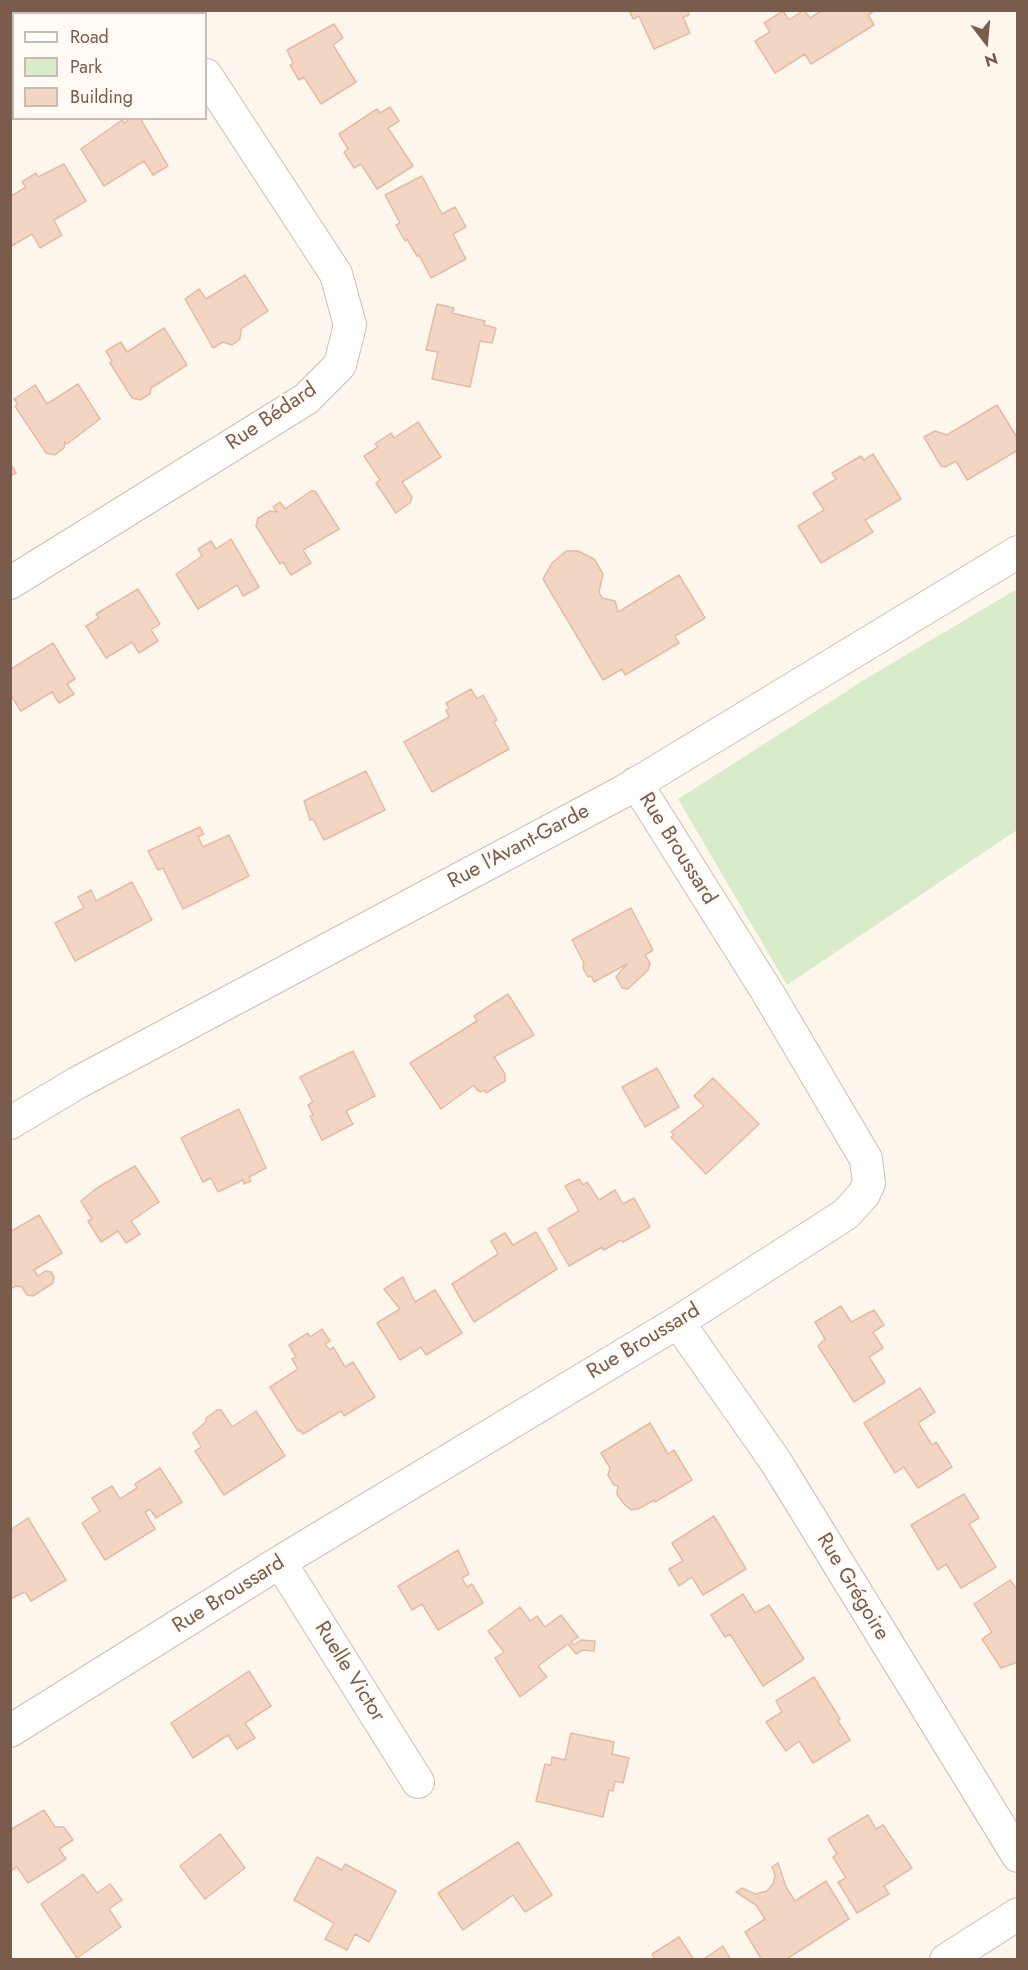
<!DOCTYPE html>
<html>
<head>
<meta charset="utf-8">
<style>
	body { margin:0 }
	#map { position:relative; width:1028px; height:1970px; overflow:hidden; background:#fdf6ec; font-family:Jost,sans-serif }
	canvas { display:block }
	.frame { position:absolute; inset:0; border:12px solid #7a5c4d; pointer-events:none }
	.legend { position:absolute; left:12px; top:12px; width:195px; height:108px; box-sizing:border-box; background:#fffaf3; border:2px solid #cabbb1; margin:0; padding:8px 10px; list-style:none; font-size:18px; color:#7a5c4d }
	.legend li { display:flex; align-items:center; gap:12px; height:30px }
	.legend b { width:30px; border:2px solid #cabbb1 }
	.north { position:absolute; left:956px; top:12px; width:60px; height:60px; -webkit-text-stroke:4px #fffaf3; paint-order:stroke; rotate:164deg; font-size:16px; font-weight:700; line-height:24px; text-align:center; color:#7a5c4d }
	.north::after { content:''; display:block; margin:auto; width:21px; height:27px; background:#7a5c4d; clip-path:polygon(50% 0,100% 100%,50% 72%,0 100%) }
</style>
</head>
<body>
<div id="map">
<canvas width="1028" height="1970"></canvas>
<div class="frame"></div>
<ul class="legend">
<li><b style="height:8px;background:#fff"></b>Road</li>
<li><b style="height:16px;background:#d8ecc9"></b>Park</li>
<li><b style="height:16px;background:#f3d5c3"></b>Building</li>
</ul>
<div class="north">N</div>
</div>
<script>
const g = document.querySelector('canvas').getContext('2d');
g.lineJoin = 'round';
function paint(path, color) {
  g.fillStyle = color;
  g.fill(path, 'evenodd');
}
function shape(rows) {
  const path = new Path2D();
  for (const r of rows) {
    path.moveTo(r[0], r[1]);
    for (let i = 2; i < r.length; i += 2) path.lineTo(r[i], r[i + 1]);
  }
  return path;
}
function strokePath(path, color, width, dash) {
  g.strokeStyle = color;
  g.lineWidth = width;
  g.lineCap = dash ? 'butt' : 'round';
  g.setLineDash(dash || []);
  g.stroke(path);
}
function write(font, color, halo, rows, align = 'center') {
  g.font = font + ' Jost,sans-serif';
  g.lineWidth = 4.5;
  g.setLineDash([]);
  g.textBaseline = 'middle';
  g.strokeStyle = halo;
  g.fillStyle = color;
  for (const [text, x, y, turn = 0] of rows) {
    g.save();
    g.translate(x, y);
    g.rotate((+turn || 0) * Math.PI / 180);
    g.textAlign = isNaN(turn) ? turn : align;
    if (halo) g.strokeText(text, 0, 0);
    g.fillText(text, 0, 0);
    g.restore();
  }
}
paint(shape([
	[1017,589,1017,830,787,985,678,799,869,677]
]), '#d8ecc9');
const building = shape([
	[629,10,688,10,689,15,683,17,690,33,654,49,639,16,633,19,629,10],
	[804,10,810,18,823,10,876,10,868,15,874,25,811,64,805,54,775,73,755,41,770,32,764,23,783,11,789,20,804,10],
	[334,24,343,38,333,45,356,82,321,104,304,77,299,80,290,65,293,63,287,50,334,24],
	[390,107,399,121,388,128,413,166,377,189,361,164,354,168,344,152,348,149,339,134,377,109,380,113,390,107],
	[131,118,140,118,168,166,153,175,144,161,104,186,81,149,122,120,124,123,131,118],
	[64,164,86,201,54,220,62,235,40,248,32,234,10,247,10,197,26,187,22,182,36,173,38,177,64,164],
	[422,176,442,214,455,207,466,227,453,234,466,259,431,278,419,255,417,256,407,239,405,241,396,225,400,223,385,195,422,176],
	[245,275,268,311,241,329,240,339,232,345,223,342,213,348,185,299,199,289,206,299,245,275],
	[437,304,454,308,452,313,485,321,484,325,496,328,492,343,480,341,470,387,432,379,438,352,426,350,437,304],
	[164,328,187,365,151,388,150,394,140,400,132,398,110,363,112,361,106,351,121,342,127,352,164,328],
	[78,384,100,419,67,444,65,442,64,448,55,455,46,453,15,406,18,404,14,399,35,385,47,404,78,384],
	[997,405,1018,439,1018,450,967,480,956,461,945,467,941,466,924,437,935,431,947,435,997,405],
	[418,422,441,457,402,482,412,497,410,503,396,513,376,483,380,480,364,456,378,447,375,444,391,433,394,438,418,422],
	[873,454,901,499,865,520,873,532,821,563,798,526,824,510,813,493,836,479,832,473,861,456,864,460,873,454],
	[10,463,16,473,10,476,10,463],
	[311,491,315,491,339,529,303,550,311,563,291,575,283,562,280,564,256,526,258,518,270,511,277,512,273,507,280,502,285,509,311,491],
	[231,539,259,587,243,596,237,585,198,609,176,574,202,556,198,549,211,541,216,549,231,539],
	[566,551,578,551,594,559,603,574,599,592,602,598,615,601,618,612,679,575,705,618,675,636,679,643,625,675,622,669,603,680,543,579,552,563,566,551],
	[138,589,160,624,151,630,158,641,139,653,132,642,106,658,86,626,99,618,96,614,138,589],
	[53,643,75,679,67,684,74,694,59,703,52,692,21,711,10,694,11,669,53,643],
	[471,689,477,699,483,695,497,720,494,722,509,749,432,792,404,742,449,717,446,710,449,708,446,703,471,689],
	[366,771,385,810,324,840,313,819,310,820,304,801,366,771],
	[200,827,204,834,198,837,203,847,229,835,249,876,183,909,163,868,158,870,148,851,200,827],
	[132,882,152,920,75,961,55,923,84,908,78,897,91,890,96,901,132,882],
	[631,908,653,950,645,955,650,963,648,970,628,989,622,988,616,977,627,964,594,982,591,976,588,977,583,968,584,963,572,940,631,908],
	[508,994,534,1035,494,1057,505,1074,505,1081,486,1093,484,1090,481,1092,477,1090,474,1085,441,1109,410,1063,477,1021,474,1016,508,994],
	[353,1051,375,1096,346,1111,353,1124,322,1140,310,1116,313,1115,308,1105,313,1102,300,1077,353,1051],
	[657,1068,679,1107,645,1127,622,1087,657,1068],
	[713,1078,759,1124,706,1174,671,1137,674,1135,671,1132,704,1106,694,1096,713,1078],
	[239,1109,266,1168,249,1177,251,1181,244,1184,243,1180,218,1192,211,1178,203,1182,181,1138,239,1109],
	[135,1166,159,1202,131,1221,140,1234,126,1243,118,1231,101,1242,88,1221,92,1219,81,1201,97,1188,135,1166],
	[579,1179,583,1185,587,1182,599,1200,615,1190,623,1204,634,1198,650,1227,623,1242,621,1240,604,1250,602,1247,569,1266,548,1229,579,1211,565,1186,579,1179],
	[39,1215,62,1253,34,1270,38,1276,45,1271,51,1272,54,1277,53,1283,33,1296,27,1295,22,1287,16,1286,10,1289,10,1232,39,1215],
	[536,1232,557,1269,474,1322,452,1284,498,1254,491,1241,505,1233,513,1245,536,1232],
	[403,1277,415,1302,435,1290,462,1333,426,1355,421,1347,400,1360,377,1323,400,1309,384,1289,403,1277],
	[841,1306,851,1322,874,1310,884,1325,873,1332,883,1348,869,1357,885,1382,854,1402,818,1346,825,1339,815,1322,841,1306],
	[322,1329,330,1341,325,1344,330,1350,333,1347,345,1367,353,1362,375,1397,344,1416,341,1411,303,1434,300,1430,298,1431,270,1387,298,1369,292,1359,296,1357,289,1345,308,1333,310,1337,322,1329],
	[920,1388,935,1412,918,1423,932,1445,936,1442,952,1467,918,1488,904,1467,895,1473,864,1423,920,1388],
	[217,1410,221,1410,232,1427,256,1411,285,1456,224,1495,195,1451,201,1447,193,1433,206,1422,206,1418,217,1410],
	[650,1423,668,1454,674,1450,692,1480,655,1502,654,1500,640,1508,631,1510,624,1504,617,1494,618,1486,614,1485,608,1475,610,1468,601,1453,650,1423],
	[160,1468,182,1502,156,1518,150,1509,145,1512,155,1529,105,1560,82,1523,100,1511,92,1498,112,1486,120,1499,137,1488,135,1484,160,1468],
	[964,1494,979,1518,969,1524,996,1567,961,1588,946,1564,938,1570,911,1525,964,1494],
	[714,1516,746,1569,703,1595,692,1577,679,1586,669,1569,683,1561,672,1543,714,1516],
	[28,1518,66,1580,31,1601,25,1592,10,1599,10,1530,28,1518],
	[458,1550,469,1574,462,1578,467,1587,472,1584,483,1603,438,1630,422,1604,412,1610,398,1586,458,1550],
	[1010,1580,1018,1591,1018,1662,1001,1668,982,1639,992,1632,974,1604,1010,1580],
	[743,1594,755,1613,769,1605,804,1659,763,1686,730,1634,725,1637,711,1615,743,1594],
	[520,1607,530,1621,537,1616,545,1627,561,1615,578,1637,571,1642,574,1645,581,1640,595,1641,594,1651,583,1650,576,1654,568,1644,538,1666,547,1677,520,1697,495,1658,504,1652,488,1631,520,1607],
	[249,1671,271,1706,245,1723,255,1738,237,1749,228,1735,193,1758,171,1723,249,1671],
	[814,1677,840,1719,838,1721,850,1740,813,1763,799,1741,786,1751,766,1722,782,1712,776,1701,814,1677],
	[571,1733,614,1742,612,1754,629,1758,623,1783,615,1781,613,1791,609,1790,603,1817,536,1801,545,1764,551,1765,552,1757,565,1760,571,1733],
	[44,1810,55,1827,64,1827,73,1840,59,1849,66,1859,28,1883,17,1867,10,1871,10,1830,44,1810],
	[868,1815,876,1829,883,1825,912,1868,884,1886,889,1894,857,1913,838,1882,846,1878,833,1857,837,1854,828,1839,868,1815],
	[220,1834,245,1868,205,1899,180,1866,220,1834],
	[518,1842,552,1895,525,1912,513,1895,463,1930,438,1893,518,1842],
	[317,1857,342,1870,345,1864,396,1891,369,1942,355,1934,347,1950,325,1939,334,1923,294,1900,317,1857],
	[778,1863,786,1887,795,1901,826,1881,849,1919,785,1960,762,1960,745,1932,765,1919,756,1905,736,1892,742,1888,755,1894,767,1891,773,1884,775,1875,772,1867,778,1863],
	[83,1874,97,1893,110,1884,122,1900,109,1909,121,1927,77,1958,41,1904,83,1874],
	[679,1937,694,1960,656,1960,652,1954,679,1937],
	[723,1946,731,1960,702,1960,723,1946]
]);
paint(building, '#f3d5c3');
strokePath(building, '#e6bba3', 1.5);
const minor = shape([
	[154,14,158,10],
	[10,103,14,101],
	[10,583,306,399,340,365,350,325,336,274,206,75],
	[10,1123,77,1083,626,790,1018,552],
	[678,1322,776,1462,1018,1856],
	[280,1562,418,1782],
	[10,1731,280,1562,678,1322,846,1214,864,1194,869,1183,866,1159,768,993,636,783],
	[946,1960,1018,1914]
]);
strokePath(minor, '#d1beb0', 34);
strokePath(minor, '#fff', 32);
write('21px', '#7a5c4d', '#fffaf3', [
	["Rue Bédard",272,417,-34],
	["Rue l'Avant-Garde",519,847,-28],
	["Rue Broussard",677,849,58],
	["Rue Broussard",644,1342,-31],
	["Rue Grégoire",852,1587,59],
	["Rue Broussard",229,1595,-32],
	["Ruelle Victor",349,1672,58]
]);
</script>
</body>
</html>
